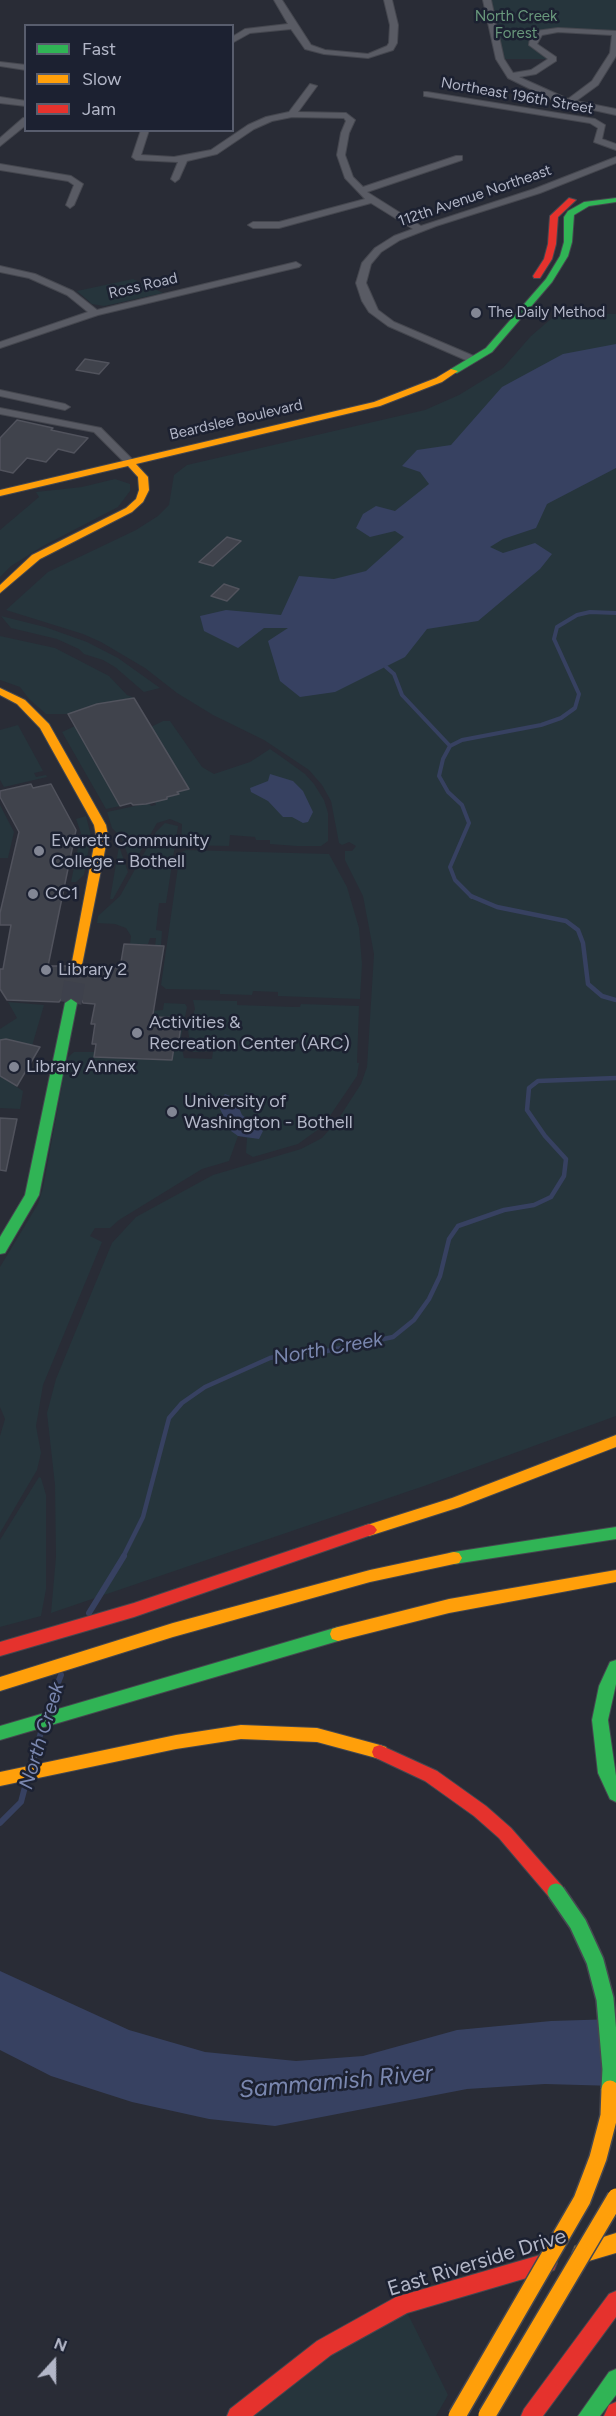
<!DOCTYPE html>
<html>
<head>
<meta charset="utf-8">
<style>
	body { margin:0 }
	#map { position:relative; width:616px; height:2416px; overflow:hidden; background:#292c36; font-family:Figtree,sans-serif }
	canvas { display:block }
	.legend { position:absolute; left:24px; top:24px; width:210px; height:108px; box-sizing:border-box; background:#1c2131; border:2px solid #585d6d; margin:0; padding:8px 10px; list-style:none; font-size:18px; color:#b2b6c7 }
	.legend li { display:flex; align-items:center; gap:12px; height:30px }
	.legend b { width:30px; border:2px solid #585d6d }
	.north { position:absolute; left:24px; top:2332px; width:60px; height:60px; -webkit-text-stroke:4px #1c2131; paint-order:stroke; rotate:21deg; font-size:16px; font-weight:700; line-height:24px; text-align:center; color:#b2b6c7 }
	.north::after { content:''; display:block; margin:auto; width:21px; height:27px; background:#b2b6c7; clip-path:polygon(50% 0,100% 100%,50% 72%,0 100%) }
</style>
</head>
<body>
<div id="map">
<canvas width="616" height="2416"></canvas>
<ul class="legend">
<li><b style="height:8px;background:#30b455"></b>Fast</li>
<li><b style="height:8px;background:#ff9f0a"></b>Slow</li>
<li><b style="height:8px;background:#e5322d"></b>Jam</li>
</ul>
<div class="north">N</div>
</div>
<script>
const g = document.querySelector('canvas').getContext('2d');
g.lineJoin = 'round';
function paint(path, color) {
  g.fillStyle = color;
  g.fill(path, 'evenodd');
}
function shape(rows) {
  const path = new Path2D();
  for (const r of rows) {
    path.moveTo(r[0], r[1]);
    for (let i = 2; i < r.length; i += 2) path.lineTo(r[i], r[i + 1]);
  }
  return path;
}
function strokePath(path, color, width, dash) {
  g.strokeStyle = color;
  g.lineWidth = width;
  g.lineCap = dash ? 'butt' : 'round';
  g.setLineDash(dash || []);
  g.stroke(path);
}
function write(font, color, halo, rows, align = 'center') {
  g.font = font + ' Figtree,sans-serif';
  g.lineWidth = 5;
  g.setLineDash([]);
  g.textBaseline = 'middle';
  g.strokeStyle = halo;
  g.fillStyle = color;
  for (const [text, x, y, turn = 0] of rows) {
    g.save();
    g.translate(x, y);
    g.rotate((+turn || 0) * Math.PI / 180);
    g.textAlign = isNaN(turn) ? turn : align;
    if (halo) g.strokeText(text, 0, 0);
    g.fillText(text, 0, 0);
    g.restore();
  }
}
paint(shape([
	[487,0,616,0,616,33,558,30,539,33,533,45,553,59,500,59],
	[133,279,163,293,104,306,92,304,77,291],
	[558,313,616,314,616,1416,424,1486,51,1613,56,1557,55,1485,47,1413,56,1379,112,1243,136,1217,213,1175,301,1149,322,1138,337,1121,361,1084,367,1067,374,954,363,896,345,860,345,851,352,851,356,846,349,842,342,845,339,843,331,801,322,785,309,770,264,740,213,715,177,693,145,668,101,642,83,634,6,610,48,572,136,530,158,516,169,505,174,475,187,465,425,410,459,395,503,368,531,336],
	[115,479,130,484,130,491,118,507,43,546,11,566,0,577,0,530,39,497,36,492,82,487],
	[1,616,45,627,87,642,118,658,160,688,144,692,115,667,103,660,84,654,79,649,57,639,11,628],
	[0,636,55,648,109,676,127,695,134,698,98,704,68,714,46,714,29,699,20,687,0,680],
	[163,721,170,721,202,767,214,774,250,762,270,749,283,758,305,774,314,784,324,800,328,813,328,841,321,846,297,846,270,844,270,840,256,840,255,837,230,835,229,846,184,845,181,844,182,824,170,819,157,823,132,866,121,837,112,828,107,812,149,803,151,806,156,805,155,802,178,794,151,727],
	[18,725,43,771,34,773,36,777,46,775,47,777,4,787,0,780,0,730],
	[75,726,120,806,106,809,62,732],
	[0,805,14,832,8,858,0,858],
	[86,816,91,836,84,875,76,882,71,882,81,833,76,819],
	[165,823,178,826,166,903,159,903,156,930,162,931,161,946,155,946,156,938,150,938,148,944,130,944,131,936,126,928,115,924,97,923,98,916,120,896,156,832],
	[119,846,128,872,113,899,110,899],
	[186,850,329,854,347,887,359,928,362,964,360,999,278,996,278,992,253,991,252,995,220,994,220,990,166,989,161,985,180,853],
	[193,1000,237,1001,237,1005,294,1007,300,1007,301,1004,359,1006,357,1063,359,1063,357,1076,323,1126,298,1144,253,1157,246,1153,247,1138,238,1136,229,1161,202,1169,119,1220,110,1228,95,1228,90,1236,102,1242,43,1385,36,1426,41,1453,37,1470,0,1533,0,1436,5,1419,0,1407,0,1267,38,1204,43,1188,67,1058,74,1052,94,1052,94,1057,172,1060,174,1047,182,1049,184,1058,212,1059,213,1051,193,1052,190,1044,188,1030,195,1009],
	[8,1002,44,1005,32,1046,0,1040,0,1029,17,1018],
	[164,1003,185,1004,187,1007,180,1042,149,1011,163,1010],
	[0,1076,23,1091,20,1109,0,1108],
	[39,1477,41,1478,46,1495,46,1589,41,1616,0,1627,0,1540],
	[403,2304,448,2395,436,2416,237,2416]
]), '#26353c');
paint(shape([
	[616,344,616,468,547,504,536,528,503,539,490,547,503,553,535,543,552,554,540,569,478,621,427,629,405,657,335,692,300,697,280,681,268,641,288,628,264,628,238,648,204,631,200,616,226,610,281,615,299,576,334,579,366,571,404,537,395,531,370,537,356,528,363,514,376,506,395,511,429,484,420,472,402,466,417,450,451,445,502,387,563,354],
	[270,774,293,781,303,791,313,812,308,822,303,823,292,817,283,817,268,801,251,792,250,788,268,781],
	[225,1094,235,1098,242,1115,263,1131,259,1139,238,1136,231,1131,220,1109,221,1099],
	[0,1971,129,2030,205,2052,296,2061,363,2056,457,2030,551,2021,616,2019,616,2086,545,2084,467,2089,275,2126,209,2119,132,2102,51,2076,0,2050]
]), '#374161');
strokePath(shape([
	[386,667,394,674,402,695,450,746],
	[472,897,455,880,450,867,469,823,462,805,448,792,439,776,443,759,450,746,462,740,541,725,561,718,575,708,579,694,554,639,557,627,577,615,590,612,616,613]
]), '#374161', 4);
strokePath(shape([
	[471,896,497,907,566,921,578,930,583,943,588,984,602,996,616,1000],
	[123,1557,143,1517,169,1418,182,1403,205,1387,270,1358,297,1352,327,1351,393,1337,414,1320,429,1299,440,1276,449,1239,458,1226,504,1210,534,1205,551,1197,564,1176,566,1159,545,1136,527,1110,529,1088,538,1081,616,1078]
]), '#374161', 4.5);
strokePath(shape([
	[89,1613,124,1556],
	[48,1709,61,1675],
	[33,1761,41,1732],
	[0,1823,21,1802,26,1783]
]), '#374161', 6);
const building = shape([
	[85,359,109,363,99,374,76,370,85,359],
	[17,420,53,428,51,430,88,438,74,453,58,449,46,462,27,458,13,473,0,470,0,438,17,420],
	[227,537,241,541,213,566,199,562,227,537],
	[224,584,239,589,227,601,211,596,224,584],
	[134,698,189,789,177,792,179,794,167,797,167,799,146,804,133,805,131,803,120,806,68,714,97,704,134,698],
	[31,784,33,788,51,784,76,830,48,966,66,966,69,973,76,975,85,973,88,967,120,968,124,944,164,946,153,1014,154,1017,182,1018,178,1047,174,1047,172,1060,94,1057,96,1044,92,1044,95,1024,91,1024,95,1004,83,1003,80,997,71,995,64,996,59,1002,7,1000,0,989,0,969,3,969,11,925,0,925,0,913,19,832,0,797,0,791,31,784],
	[6,1039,40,1047,17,1086,0,1076,0,1040,6,1039],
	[0,1118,17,1119,6,1171,0,1170,0,1118]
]);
paint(building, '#40434c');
strokePath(building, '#51535d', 1.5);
strokePath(shape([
	[71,1003,77,967]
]), '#3e414c', 21, [21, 10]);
const street = shape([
	[274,0,282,0,311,45,325,50,368,54,387,46,389,43,390,25,384,0,392,0,398,25,397,43,393,50,368,58,324,54,305,49,291,29,250,33,232,43,232,37,245,29,288,24,274,0],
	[483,0,491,0,504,59,513,73,531,70,548,59,529,45,530,38,536,31,558,28,616,31,616,56,598,85,576,101,616,109,616,115,557,102,508,78,496,59,483,0],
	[558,32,612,35,610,53,592,81,568,99,519,77,536,74,556,61,556,57,537,44,542,35,558,32],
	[0,62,26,65,26,70,0,66,0,62],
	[310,84,317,86,298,112,346,113,355,120,349,133,345,155,353,177,363,187,456,156,462,156,462,160,367,192,421,226,534,189,616,157,616,163,540,193,436,226,400,240,381,252,371,264,366,283,378,310,394,322,476,357,476,361,468,361,388,326,369,312,362,301,356,283,362,263,375,248,394,236,413,229,371,203,279,228,253,228,248,225,253,222,279,222,365,199,345,178,337,155,341,133,346,121,344,118,292,117,272,121,254,129,217,154,187,161,179,179,175,182,171,179,178,162,136,160,132,157,141,130,149,130,141,155,174,157,211,150,248,125,266,117,289,112,310,84],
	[427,92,595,119,605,125,602,139,616,144,616,150,594,142,598,128,590,123,424,96,424,92,427,92],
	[0,97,26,101,26,106,0,103,0,97],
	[23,118,26,118,26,125,0,146,0,138,23,118],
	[0,164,71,176,83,184,74,205,70,208,66,205,74,185,68,181,0,170,0,164],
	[296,262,301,265,299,267,98,315,0,348,0,342,88,312,67,295,29,278,0,272,0,266,35,274,73,291,97,310,296,262],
	[0,390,65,404,70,407,65,410,0,396,0,390],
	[0,408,101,428,135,462,126,464,94,432,0,414,0,408]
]);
const fast = shape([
	[616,198,616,202,589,206,574,215,572,242,568,256,552,282,492,352,457,373,451,373,451,369,486,348,546,279,560,256,564,242,564,217,568,211,584,202,616,198],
	[71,999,77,1003,39,1195,5,1253,0,1254,0,1237,25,1195,65,1003,71,999],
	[616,1527,616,1539,454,1564,449,1563,446,1558,449,1553,454,1552,616,1527],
	[338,1627,344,1629,346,1634,344,1639,338,1641,0,1740,0,1726,338,1627],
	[616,1660,616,1684,608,1720,616,1776,616,1802,610,1799,598,1773,592,1720,599,1686,610,1662,616,1660],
	[616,2369,616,2395,600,2416,578,2416,609,2372,616,2369]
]);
const slow = shape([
	[451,369,458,371,442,382,380,406,136,464,148,477,149,490,143,502,132,512,40,559,0,593,0,585,32,555,126,508,136,499,139,490,138,477,128,466,0,496,0,490,374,402,436,378,451,369],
	[0,688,25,700,49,724,106,825,108,835,81,970,77,971,71,967,96,835,94,825,40,728,17,704,0,695,0,688],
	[616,1435,616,1447,460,1507,369,1536,364,1534,361,1530,364,1526,452,1498,616,1435],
	[454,1552,459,1553,462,1558,459,1563,454,1564,370,1582,173,1637,0,1691,0,1677,173,1623,370,1570,454,1552],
	[616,1570,616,1582,449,1613,338,1641,332,1639,330,1634,332,1629,338,1627,449,1599,616,1570],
	[241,1725,317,1728,380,1745,386,1747,388,1752,386,1757,380,1759,317,1742,241,1739,176,1749,0,1786,0,1772,176,1735,241,1725],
	[616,2233,616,2253,582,2263,575,2260,572,2253,575,2246,616,2233]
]);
const jam = shape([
	[569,198,576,200,558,217,556,244,552,259,540,278,534,278,533,276,544,259,548,244,550,216,569,198],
	[369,1524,374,1526,377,1530,374,1534,134,1617,0,1656,0,1642,134,1603,369,1524],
	[380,1745,437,1771,486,1806,511,1828,562,1886,565,1892,562,1898,556,1900,550,1898,499,1838,474,1816,425,1781,374,1757,372,1752,374,1747,380,1745],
	[547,2253,554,2256,557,2263,554,2270,407,2313,331,2355,253,2416,227,2416,230,2409,317,2341,396,2297,547,2253],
	[616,2291,616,2317,543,2416,521,2416,524,2409,609,2294,616,2291],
	[616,2402,616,2416,604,2416,609,2405,616,2402]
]);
strokePath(street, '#45474f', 2);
strokePath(fast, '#45474f', 2);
strokePath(slow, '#45474f', 2);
strokePath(jam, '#45474f', 2);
paint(street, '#595b64');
paint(fast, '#30b455');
paint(slow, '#ff9f0a');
paint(jam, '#e5322d');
const fastBridge = shape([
	[556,1892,578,1924,595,1961,605,1999,611,2069,610,2089]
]);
const slowBridge = shape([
	[487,2415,616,2197],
	[457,2416,582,2200,598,2158,609,2116,610,2089]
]);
strokePath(fastBridge, '#464851', 20, []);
strokePath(slowBridge, '#464851', 20, []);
strokePath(fastBridge, '#30b455', 17);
strokePath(slowBridge, '#ff9f0a', 17);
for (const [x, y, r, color] of [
	[476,313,6,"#828694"],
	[39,851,6,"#828694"],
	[33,894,6,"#828694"],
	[46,970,6,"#828694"],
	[137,1033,6,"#828694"],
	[14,1067,6,"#828694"],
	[172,1112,6,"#828694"]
]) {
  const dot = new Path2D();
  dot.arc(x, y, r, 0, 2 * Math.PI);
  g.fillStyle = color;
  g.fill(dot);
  strokePath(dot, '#1c2131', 2);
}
write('15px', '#69987c', '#1c2131', [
	["North Creek",516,17],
	["Forest",516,34]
]);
write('15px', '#b2b6c7', '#1c2131', [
	["Northeast 196th Street",517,96,10],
	["112th Avenue Northeast",475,196,-19],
	["Ross Road",143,286,-13],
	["Beardslee Boulevard",236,420,-13]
]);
write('15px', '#b2b6c7', '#1c2131', [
	["The Daily Method",488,313]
], 'left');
write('18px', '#b2b6c7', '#1c2131', [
	["Everett Community",51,841],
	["College - Bothell",51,862],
	["CC1",45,894],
	["Library 2",58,970],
	["Activities &",149,1023],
	["Recreation Center (ARC)",149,1044],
	["Library Annex",26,1067],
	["University of",184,1102],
	["Washington - Bothell",184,1123]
], 'left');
write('italic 20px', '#7a87af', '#1c2131', [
	["North Creek",328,1349,-10],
	["North Creek",42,1736,-73]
]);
write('21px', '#b2b6c7', '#1c2131', [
	["East Riverside Drive",477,2263,-17]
]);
write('italic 24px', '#7a87af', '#1c2131', [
	["Sammamish River",336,2082,-5]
]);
</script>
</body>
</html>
